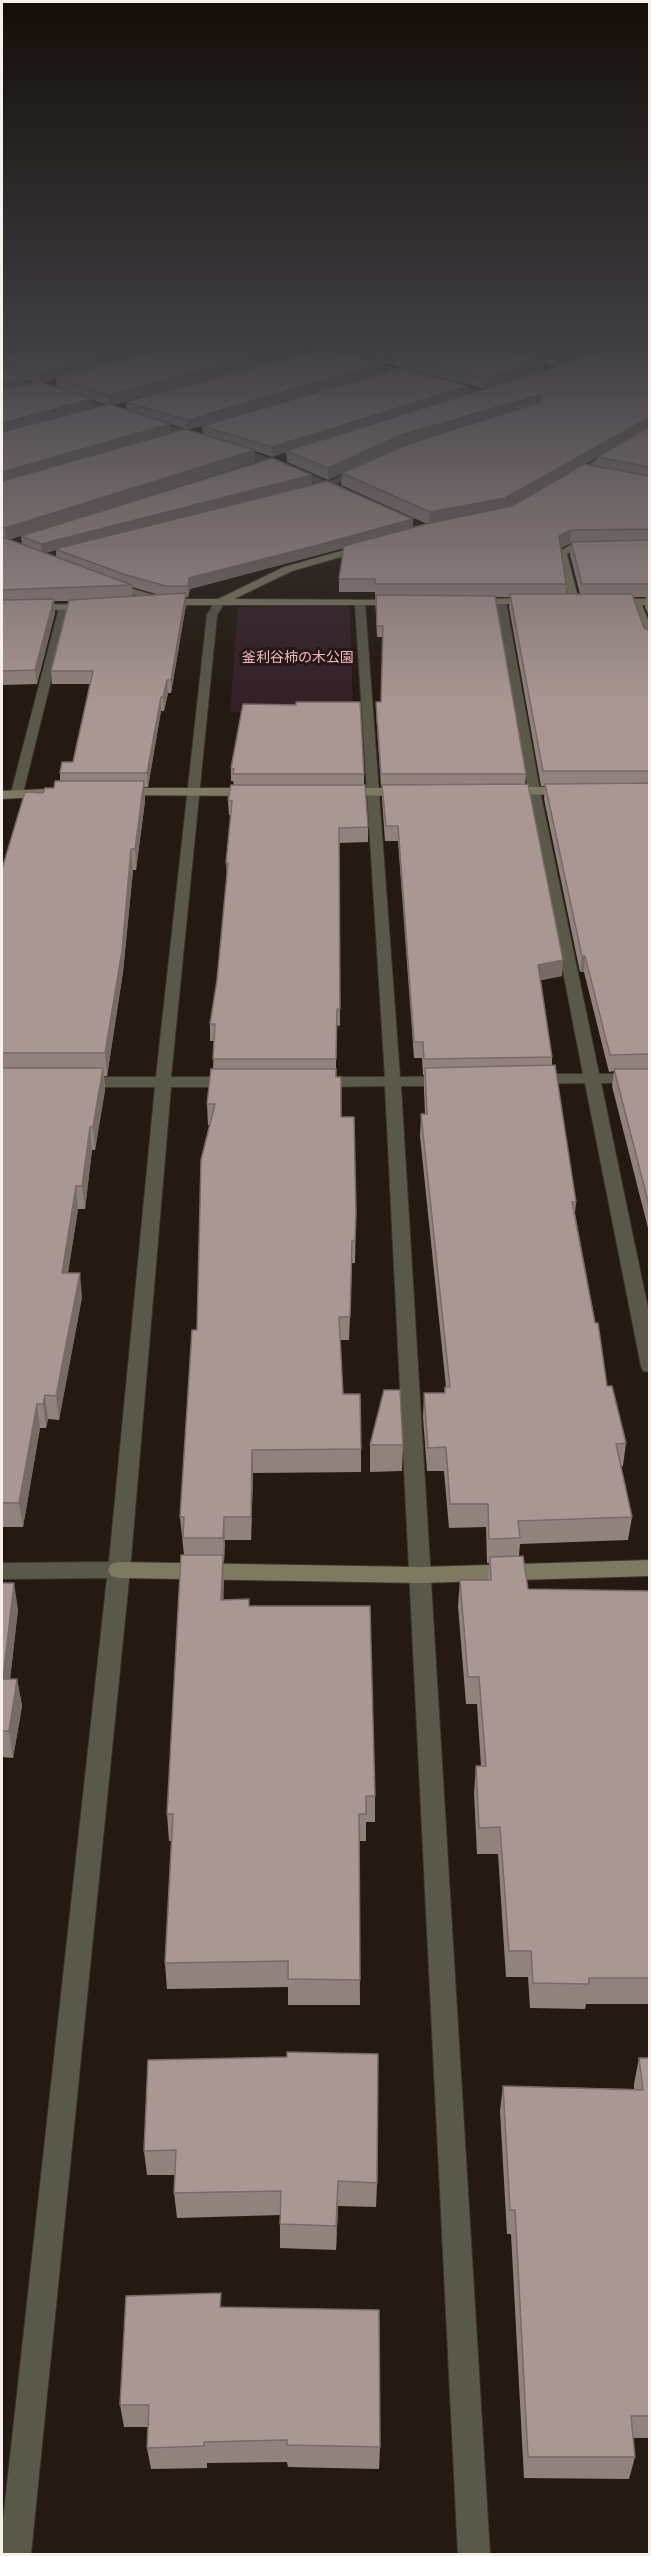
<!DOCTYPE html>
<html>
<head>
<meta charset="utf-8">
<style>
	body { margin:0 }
	#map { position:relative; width:651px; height:2556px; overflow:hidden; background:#241a11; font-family:"IBM Plex Sans",sans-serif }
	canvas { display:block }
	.frame { position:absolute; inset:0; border:3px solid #f7efe9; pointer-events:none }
</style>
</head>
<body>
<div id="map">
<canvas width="651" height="2556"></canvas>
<div class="frame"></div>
</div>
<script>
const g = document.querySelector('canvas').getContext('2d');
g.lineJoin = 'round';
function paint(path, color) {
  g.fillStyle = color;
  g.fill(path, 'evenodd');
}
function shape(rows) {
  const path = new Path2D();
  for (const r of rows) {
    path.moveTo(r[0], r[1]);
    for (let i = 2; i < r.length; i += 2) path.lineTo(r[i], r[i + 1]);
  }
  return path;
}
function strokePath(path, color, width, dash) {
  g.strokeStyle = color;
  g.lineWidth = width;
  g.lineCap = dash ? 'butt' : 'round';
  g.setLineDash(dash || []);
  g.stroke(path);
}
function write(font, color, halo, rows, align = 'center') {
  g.font = font + ' "IBM Plex Sans","Noto Sans JP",sans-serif';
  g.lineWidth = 6;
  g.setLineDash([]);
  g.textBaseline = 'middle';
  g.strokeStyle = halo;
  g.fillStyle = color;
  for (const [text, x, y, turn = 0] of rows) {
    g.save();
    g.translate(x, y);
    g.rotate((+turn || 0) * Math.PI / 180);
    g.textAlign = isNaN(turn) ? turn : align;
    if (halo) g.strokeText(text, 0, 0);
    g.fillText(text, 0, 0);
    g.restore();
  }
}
paint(shape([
	[345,606,350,610,353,709,230,712,238,607]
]), '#352028');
const street = shape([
	[296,345,309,345,419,376,412,378,296,345],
	[2,374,203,436,204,438,197,440,2,378,2,374],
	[445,382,489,393,490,395,486,397,442,386,445,382],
	[232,446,278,461,328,482,359,467,366,469,328,488,229,451,232,446],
	[501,599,506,602,540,791,599,1074,650,1073,650,1083,601,1083,650,1318,650,1372,643,1371,641,1366,585,1083,534,1084,526,1079,534,1074,583,1074,528,791,496,602,501,599],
	[216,600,225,602,217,615,171,1077,234,1077,242,1082,234,1087,171,1087,130,1570,31,2554,2,2554,2,2530,107,1578,2,1579,2,1563,109,1562,155,1087,81,1087,73,1082,81,1077,156,1077,207,615,216,600],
	[360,600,365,603,400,1077,447,1076,455,1081,447,1086,401,1086,490,2554,458,2554,385,1086,318,1087,310,1082,318,1077,385,1077,355,603,360,600],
	[64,605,69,608,23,793,21,796,13,796,11,793,59,608,64,605]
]);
const secondary = shape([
	[2,345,42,347,46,349,42,351,2,348,2,345],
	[650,428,650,434,575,479,567,477,650,428],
	[366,544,369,545,369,549,292,571,234,599,401,600,406,603,405,605,166,605,105,585,110,582,167,599,218,599,284,567,366,544],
	[570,545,594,545,599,548,594,551,572,551,567,554,579,601,574,604,569,601,557,553,570,545],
	[533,598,538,601,537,603,473,605,468,602,473,599,533,598],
	[611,598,650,599,650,605,642,605,650,625,650,644,645,641,632,605,607,603,606,601,611,598],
	[90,604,95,607,94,609,2,611,2,605,90,604],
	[507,787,570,787,576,791,570,795,503,794,501,791,507,787],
	[69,788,73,789,73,795,2,799,2,791,69,788],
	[120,788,255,788,261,792,255,796,116,795,114,792,120,788],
	[342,788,405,788,411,792,405,796,338,795,336,792,342,788],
	[650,1560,650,1576,420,1583,119,1578,111,1576,108,1570,111,1564,119,1562,420,1567,650,1560]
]);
strokePath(street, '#3d342b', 2);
strokePath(secondary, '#3d342b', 2);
paint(street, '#5a5849');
paint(secondary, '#7e7961');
paint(shape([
	[39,345,309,345,309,352,112,405,127,410,126,402,384,363,384,372,187,430,203,434,202,426,468,394,484,389,318,345,489,345,486,346,494,348,494,345,650,345,650,618,645,607,646,597,633,597,644,628,650,631,650,1236,612,1086,614,1071,609,1072,584,972,580,972,544,799,545,786,541,786,509,607,510,597,495,597,526,774,525,784,562,976,541,980,552,1057,552,1065,576,1202,575,1213,607,1386,626,1443,623,1466,621,1467,632,1517,628,1540,520,1544,519,1556,528,1589,650,1591,650,2004,586,2004,585,2009,530,2008,528,1977,506,1977,498,1854,477,1854,474,1793,476,1766,481,1766,477,1704,466,1704,458,1606,460,1580,488,1580,489,1563,487,1563,486,1527,449,1528,444,1471,427,1471,423,1417,424,1393,444,1393,445,1387,446,1387,420,1136,421,1114,425,1114,424,1090,424,1075,423,1075,422,1058,414,1058,398,841,385,841,382,799,382,786,381,786,376,713,376,702,381,702,383,637,377,637,375,592,339,592,339,579,344,548,190,589,188,597,186,597,186,605,171,693,168,693,164,711,161,711,148,787,144,787,145,801,136,870,133,870,123,972,107,1076,104,1076,105,1090,95,1150,92,1150,85,1209,78,1209,68,1273,82,1297,59,1420,48,1419,46,1428,40,1428,23,1527,2,1527,2,869,43,793,54,788,60,781,60,773,73,762,90,684,52,684,51,671,69,601,54,601,55,613,37,684,2,685,2,354],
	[594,352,564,364,543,371,544,363,557,367],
	[23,379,37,383,23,386],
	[56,379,57,388,42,383],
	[92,400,107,405,93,408],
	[170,424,185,429,170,433],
	[255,451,272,457,286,452,287,462,328,480,342,473,341,485,427,524,413,527,312,484,312,475,21,536,22,545,8,540,255,462],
	[597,457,596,466,585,464],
	[571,543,570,555,580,594,566,594,566,584,561,548],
	[56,550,56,557,45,553],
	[132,587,159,595,133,596],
	[231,768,364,774,364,785,368,827,368,842,339,843,340,1026,336,1025,336,1077,356,1213,355,1263,352,1263,349,1340,340,1340,343,1394,361,1449,361,1472,253,1473,251,1540,225,1540,224,1562,223,1561,223,1600,250,1606,375,1796,375,1822,366,1822,366,1841,359,1841,360,2005,288,2005,288,1987,167,1989,165,1963,171,1841,169,1841,167,1814,184,1555,180,1517,197,1330,210,1125,208,1125,207,1104,213,1069,214,1041,210,1041,210,1024,217,980,227,878,226,863,231,815,229,815,228,800,234,785,233,781,231,781],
	[370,1445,403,1445,402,1471,370,1472],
	[2,1583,18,1609,10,1679,17,1679,22,1706,13,1758,2,1757],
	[639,2058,650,2058,650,2438,633,2438,635,2457,629,2479,524,2478,511,2234,507,2234,500,2111,503,2086,634,2089,634,2084],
	[148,2060,377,2183,376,2207,338,2206,336,2250,280,2248,280,2215,177,2218,174,2193,175,2175,147,2175,144,2151],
	[222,2307,380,2447,379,2469,288,2467,287,2462,207,2463,207,2468,151,2469,147,2448,148,2427,124,2427,120,2405]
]), '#92827e');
paint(shape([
	[146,345,186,345,56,377,56,379,40,384,39,373],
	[295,345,309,345,309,352,110,406,109,395],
	[587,345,614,345,557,367,557,356],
	[544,360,543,371,485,390,485,379],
	[384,363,384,372,187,430,187,420],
	[22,377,23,388,2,394,2,383],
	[468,386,468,395,286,451,286,452,272,457,272,447],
	[542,394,541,405,400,447,328,480,328,468,401,435],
	[92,399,93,410,2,435,2,423],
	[650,417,650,428,504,510,429,525,430,512],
	[170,424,170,435,2,484,2,472],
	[255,450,255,462,6,540,5,528],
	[312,475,312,484,55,549,56,550,42,554,41,544],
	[413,519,413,529,318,555,190,589,188,597,188,586,189,578],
	[571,530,570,543,558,549,559,536],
	[186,593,186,605,171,693,171,680],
	[54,599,55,613,37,684,35,670],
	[167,680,168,693,164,711,163,697],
	[161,697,161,711,148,787,147,773],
	[144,781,145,801,136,870,135,849],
	[131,849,133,870,123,972,107,1076,105,1053],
	[582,956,585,956,584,972,580,972],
	[563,960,562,976,537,981,538,965],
	[103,1068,105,1090,95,1150,93,1127],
	[90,1127,92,1150,85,1209,82,1186],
	[76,1186,78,1209,64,1296,62,1273],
	[80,1273,82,1297,59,1420,56,1396],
	[45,1395,48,1419,46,1428,43,1404],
	[37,1404,40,1428,23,1527,19,1503],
	[252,1450,253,1473,251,1540,251,1517],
	[224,1517,225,1540,224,1562,223,1538],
	[223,1555,224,1582,223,1626,221,1600],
	[14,1583,18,1609,7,1706,3,1679],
	[17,1679,22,1706,13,1758,9,1731],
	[338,2181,338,2206,336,2250,336,2226]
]), '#776a67');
const building = shape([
	[39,345,146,345,39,373,2,362,2,354,39,345],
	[177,345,295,345,109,395,56,377,177,345],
	[357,345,484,345,544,360,485,379,357,345],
	[514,345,587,345,557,356,514,345],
	[612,345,650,345,650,417,505,498,430,512,342,473,408,444,541,402,542,394,401,435,328,468,286,451,564,364,612,345],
	[326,348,384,363,187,420,126,402,326,348],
	[400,368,468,386,272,447,202,426,400,368],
	[2,370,22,377,2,383,2,370],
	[39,382,92,399,2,423,2,390,39,382],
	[109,404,170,424,2,472,2,432,109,404],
	[650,426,650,467,597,457,650,426],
	[185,429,255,450,5,528,2,527,2,481,185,429],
	[272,458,312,475,41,544,21,536,272,458],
	[584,464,650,476,650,529,571,530,559,536,566,584,375,584,375,579,339,579,344,546,430,523,512,506,584,464],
	[327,481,413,519,318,545,189,578,188,586,166,586,126,575,55,549,327,481],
	[5,538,132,585,2,590,2,539,5,538],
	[650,540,650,584,582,584,571,542,650,540],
	[186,593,171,680,167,680,163,697,161,697,147,773,60,773,62,762,73,762,93,671,51,671,69,600,186,593],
	[510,594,632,594,644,628,650,631,650,771,543,771,510,594],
	[376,595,495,596,526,774,381,774,376,702,381,702,383,626,377,626,376,595],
	[54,599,35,670,2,671,2,600,54,599],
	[296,702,360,702,364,774,233,774,234,769,231,768,243,704,296,705,296,702],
	[55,781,144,781,135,849,131,849,122,951,105,1053,2,1053,2,869,25,792,43,793,45,788,54,788,55,781],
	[650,783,650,1054,610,1055,585,956,582,956,545,784,650,783],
	[528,784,563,960,538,965,552,1057,424,1059,423,1042,414,1042,398,826,386,826,382,785,528,784],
	[231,785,365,785,368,827,339,828,340,1009,337,1009,336,1059,213,1059,215,1024,210,1024,217,980,228,863,226,863,232,801,228,800,231,785],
	[555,1065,576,1202,572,1202,595,1323,598,1323,607,1386,612,1386,626,1443,616,1444,632,1517,518,1521,520,1538,489,1539,488,1504,450,1504,446,1447,428,1448,424,1393,445,1393,445,1387,450,1387,421,1114,427,1114,425,1068,555,1065],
	[2,1068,103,1068,93,1127,90,1127,82,1186,76,1186,62,1273,80,1273,56,1396,45,1395,43,1404,37,1404,19,1503,2,1503,2,1068],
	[211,1069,336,1069,336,1077,341,1077,341,1117,354,1117,356,1213,355,1240,352,1241,350,1317,339,1317,343,1394,360,1394,361,1449,252,1450,251,1517,224,1517,223,1538,183,1538,184,1517,180,1517,192,1330,197,1330,201,1160,215,1104,207,1104,211,1069],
	[614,1069,650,1069,650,1209,614,1069],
	[384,1390,400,1390,403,1445,370,1445,384,1390],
	[181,1555,223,1555,221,1600,249,1599,249,1606,370,1606,375,1796,366,1796,366,1814,359,1814,360,1980,288,1979,288,1961,165,1963,173,1814,167,1814,181,1555],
	[523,1556,528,1589,650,1591,650,1978,589,1978,589,1984,533,1983,531,1951,509,1951,500,1827,479,1828,476,1766,486,1766,479,1677,468,1677,460,1580,491,1580,490,1557,523,1556],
	[2,1583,14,1583,3,1679,17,1679,9,1731,2,1731,2,1583],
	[287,2052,378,2054,377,2183,338,2181,336,2226,280,2224,281,2191,174,2193,176,2150,144,2151,148,2060,287,2057,287,2052],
	[639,2058,650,2058,650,2416,631,2416,635,2457,528,2457,515,2210,510,2210,503,2086,643,2090,639,2058],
	[221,2293,220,2307,379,2310,380,2447,287,2445,287,2440,204,2442,204,2446,147,2448,149,2405,120,2405,126,2296,221,2293]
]);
paint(building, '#aa9793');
strokePath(building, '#776a67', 1.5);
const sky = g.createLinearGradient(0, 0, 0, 703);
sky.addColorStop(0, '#140e09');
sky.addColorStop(0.49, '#3f3e43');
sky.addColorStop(1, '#3f3e4300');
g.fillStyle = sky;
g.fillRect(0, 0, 651, 703);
write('14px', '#f7b5cd', '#241a11', [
	["釜利谷柿の木公園",298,658]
]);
</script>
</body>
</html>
